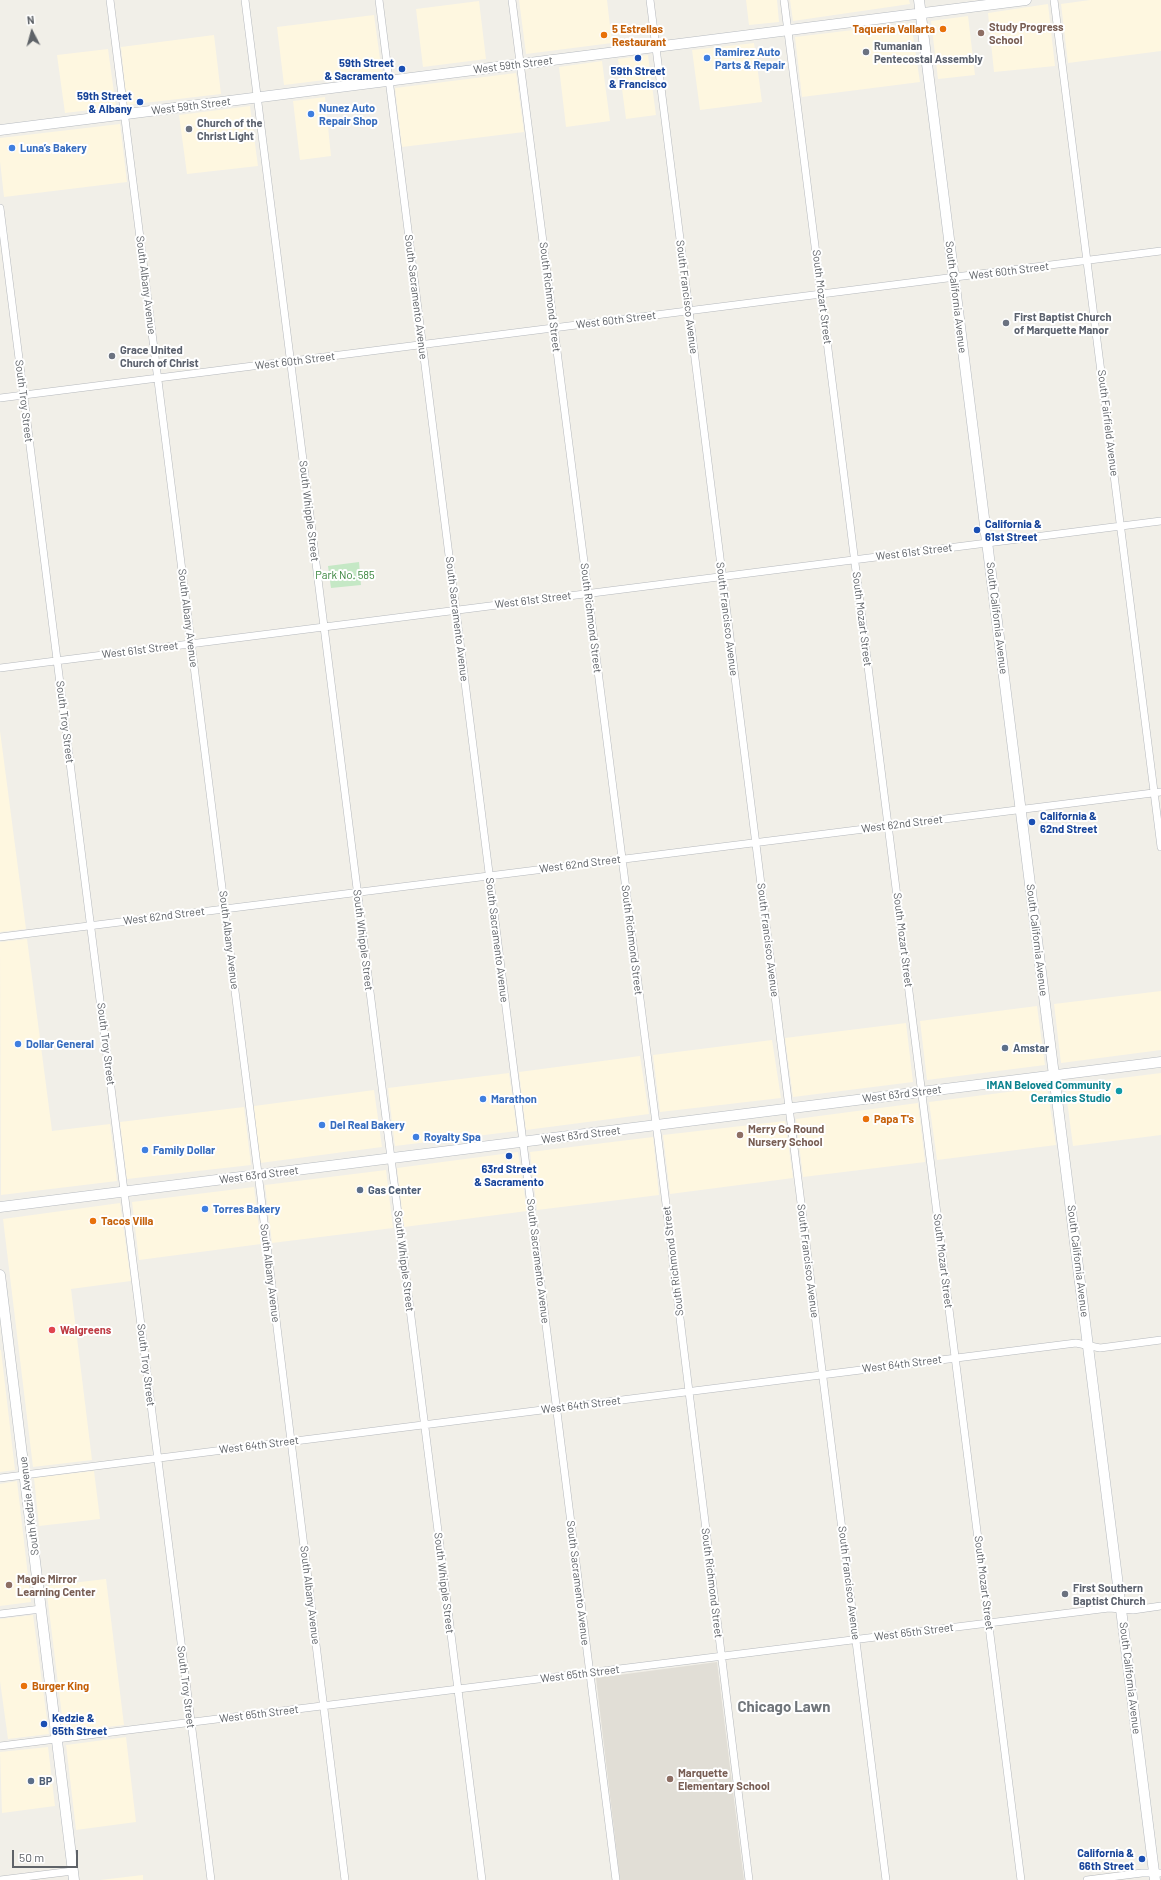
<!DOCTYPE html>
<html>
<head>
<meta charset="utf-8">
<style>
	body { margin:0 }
	#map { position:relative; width:1161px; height:1880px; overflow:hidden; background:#f1efe8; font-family:Barlow,sans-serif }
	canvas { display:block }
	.north { position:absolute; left:12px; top:12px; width:40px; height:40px; -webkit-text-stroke:3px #fff; paint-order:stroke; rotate:354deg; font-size:11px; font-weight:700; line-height:16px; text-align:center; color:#5f6368 }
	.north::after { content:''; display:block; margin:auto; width:14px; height:18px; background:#5f6368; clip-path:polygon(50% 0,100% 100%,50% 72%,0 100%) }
	.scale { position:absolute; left:12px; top:1850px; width:66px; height:18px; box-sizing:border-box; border:2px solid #5f6368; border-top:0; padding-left:5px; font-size:12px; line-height:14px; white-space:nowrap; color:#5f6368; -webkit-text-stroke:3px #fff; paint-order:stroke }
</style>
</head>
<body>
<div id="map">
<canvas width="1161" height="1880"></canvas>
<div class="north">N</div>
<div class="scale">50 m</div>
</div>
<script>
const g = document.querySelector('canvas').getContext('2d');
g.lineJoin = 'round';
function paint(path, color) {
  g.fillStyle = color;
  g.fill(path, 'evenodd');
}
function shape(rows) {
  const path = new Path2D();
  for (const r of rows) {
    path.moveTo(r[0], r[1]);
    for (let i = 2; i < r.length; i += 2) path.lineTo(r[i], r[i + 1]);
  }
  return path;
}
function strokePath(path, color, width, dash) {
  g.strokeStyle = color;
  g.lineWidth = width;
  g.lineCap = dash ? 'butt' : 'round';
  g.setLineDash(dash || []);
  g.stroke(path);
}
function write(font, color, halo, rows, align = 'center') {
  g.font = font + ' Barlow,sans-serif';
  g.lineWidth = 4;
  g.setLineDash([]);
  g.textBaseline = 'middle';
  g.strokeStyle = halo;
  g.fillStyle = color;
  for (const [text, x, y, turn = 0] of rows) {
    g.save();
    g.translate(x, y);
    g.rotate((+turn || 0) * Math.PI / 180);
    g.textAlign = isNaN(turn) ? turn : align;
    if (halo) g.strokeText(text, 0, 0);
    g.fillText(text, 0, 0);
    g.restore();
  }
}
paint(shape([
	[519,0,607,0,612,43,526,54],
	[746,0,777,0,779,22,749,25],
	[790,0,909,0,910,4,793,21],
	[1090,0,1161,0,1161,51,1068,63,1061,4],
	[479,1,486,59,423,67,416,9],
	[1048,4,1055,66,994,72,988,13],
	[374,15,382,73,284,85,277,27],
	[968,16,975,75,938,79,931,21],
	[911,23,920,82,802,97,795,37],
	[214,35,221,94,127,105,121,47],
	[754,43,762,102,700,110,692,50],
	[108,49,116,107,65,113,57,55],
	[648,55,656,115,626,119,618,59],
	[602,61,610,121,566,127,559,67],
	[516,73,524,132,402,147,395,88],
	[325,97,331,156,300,160,293,101],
	[250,106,258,166,187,174,179,115],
	[120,124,127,182,4,197,0,161,0,138],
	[0,731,26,929,0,932],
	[27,939,52,1131,110,1124,117,1181,1,1195,0,942],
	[1161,991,1161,1050,1061,1063,1054,1004],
	[1037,1006,1045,1065,927,1080,920,1021],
	[906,1023,913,1082,793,1097,785,1038],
	[772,1040,781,1098,660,1112,653,1055],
	[640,1056,649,1114,526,1130,519,1072],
	[509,1073,517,1131,395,1146,388,1088],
	[1161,1073,1161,1135,1073,1146,1065,1085],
	[1047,1087,1056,1145,937,1160,929,1102],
	[374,1090,382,1147,260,1163,254,1106],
	[918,1103,925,1162,803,1177,796,1119],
	[244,1107,251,1165,127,1179,120,1122],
	[785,1121,793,1178,670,1194,663,1135],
	[653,1137,659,1195,537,1210,530,1152],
	[518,1152,527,1211,404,1227,397,1168],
	[386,1170,393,1228,272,1243,265,1185],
	[254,1187,261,1244,139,1260,132,1202],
	[120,1203,131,1281,71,1289,92,1460,33,1467,3,1219],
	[0,1350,1,1350,15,1470,0,1472],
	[94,1471,100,1519,39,1526,34,1478],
	[17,1481,31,1602,0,1606,0,1484],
	[106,1579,124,1725,64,1732,46,1586],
	[33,1615,49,1734,8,1739,0,1681,0,1619],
	[126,1737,136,1822,76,1830,66,1745],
	[48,1747,55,1806,2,1813,0,1752],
	[143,1875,143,1880,100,1880]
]), '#fef7e0');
paint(shape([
	[717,1662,744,1880,620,1880,596,1678]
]), '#e1ded6');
paint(shape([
	[359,562,361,585,331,588,328,566]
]), '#c5e8c5');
const street = shape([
	[110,0,260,1189,345,1880],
	[245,0,482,1880],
	[379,0,616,1880],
	[512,0,658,1139,749,1880],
	[650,0,886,1880],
	[784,0,1021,1880],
	[1054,0,1161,847],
	[0,208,211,1880],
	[0,398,1161,251],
	[0,668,1161,521],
	[0,937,1161,792],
	[0,1478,1076,1343,1100,1348,1161,1340],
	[0,1614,41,1609],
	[0,1746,1109,1608,1133,1610,1161,1606],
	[0,1880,73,1871],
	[1087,1880,1142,1873,1161,1873]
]);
const secondary = shape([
	[919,0,1155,1880],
	[0,130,1026,0],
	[0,1207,1161,1062],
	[0,1275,74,1880]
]);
strokePath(street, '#b5b8bc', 8);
strokePath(secondary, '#b6babf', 11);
strokePath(street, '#fff', 7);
strokePath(secondary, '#fff', 10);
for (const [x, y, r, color] of [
	[943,29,4,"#e8710a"],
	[981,33,4,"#8d6e63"],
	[604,35,4,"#e8710a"],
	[866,52,4,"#6b7280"],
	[638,58,4,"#1a4fb4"],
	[707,58,4,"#3f7fe0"],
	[402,69,4,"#1a4fb4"],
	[140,102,4,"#1a4fb4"],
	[311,114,4,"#3f7fe0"],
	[189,129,4,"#6b7280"],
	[12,148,4,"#3f7fe0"],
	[1006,323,4,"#6b7280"],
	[112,356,4,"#6b7280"],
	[977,530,4,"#1a4fb4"],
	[1032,822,4,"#1a4fb4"],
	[18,1044,4,"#3f7fe0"],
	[1005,1048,4,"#5c6f8a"],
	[1119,1091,4,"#0f9aa8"],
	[483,1099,4,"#3f7fe0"],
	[866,1119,4,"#e8710a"],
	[322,1125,4,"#3f7fe0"],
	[740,1135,4,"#8d6e63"],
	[416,1137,4,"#3f7fe0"],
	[145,1150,4,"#3f7fe0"],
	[509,1156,4,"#1a4fb4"],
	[360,1190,4,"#5c6f8a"],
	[205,1209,4,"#3f7fe0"],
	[93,1221,4,"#e8710a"],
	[52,1330,4,"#e0444e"],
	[9,1585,4,"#8d6e63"],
	[1065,1594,4,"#6b7280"],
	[24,1686,4,"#e8710a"],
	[44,1724,4,"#1a4fb4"],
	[670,1779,4,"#8d6e63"],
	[31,1781,4,"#5c6f8a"],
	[1142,1859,4,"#1a4fb4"]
]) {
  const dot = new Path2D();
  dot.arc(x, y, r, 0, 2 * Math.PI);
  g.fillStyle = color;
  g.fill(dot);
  strokePath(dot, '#fff', 1.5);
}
write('bold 11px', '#785e54', '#fff', [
	["Study Progress",989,27],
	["School",989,40],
	["Merry Go Round",748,1129],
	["Nursery School",748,1142],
	["Magic Mirror",17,1579],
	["Learning Center",17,1592],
	["Marquette",678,1773],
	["Elementary School",678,1786]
], 'left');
write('bold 11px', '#c56008', '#fff', [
	["5 Estrellas",612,29],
	["Restaurant",612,42],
	["Taqueria Vallarta",935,29,"right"],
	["Papa T's",874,1119],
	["Tacos Villa",101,1221],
	["Burger King",32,1686]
], 'left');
write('bold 11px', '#5b616d', '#fff', [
	["Rumanian",874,46],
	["Pentecostal Assembly",874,59],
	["Church of the",197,123],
	["Christ Light",197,136],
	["First Baptist Church",1014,317],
	["of Marquette Manor",1014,330],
	["Grace United",120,350],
	["Church of Christ",120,363],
	["First Southern",1073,1588],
	["Baptist Church",1073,1601]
], 'left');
write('bold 11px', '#366cbe', '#fff', [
	["Ramirez Auto",715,52],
	["Parts & Repair",715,65],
	["Nunez Auto",319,108],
	["Repair Shop",319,121],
	["Luna’s Bakery",20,148],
	["Dollar General",26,1044],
	["Marathon",491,1099],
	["Del Real Bakery",330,1125],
	["Royalty Spa",424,1137],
	["Family Dollar",153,1150],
	["Torres Bakery",213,1209]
], 'left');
write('bold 11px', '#164399', '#fff', [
	["59th Street",394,63],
	["& Sacramento",394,76],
	["59th Street",638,71,"center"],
	["& Francisco",638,84,"center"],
	["59th Street",132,96],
	["& Albany",132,109],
	["California &",985,524,"left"],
	["61st Street",985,537,"left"],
	["California &",1040,816,"left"],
	["62nd Street",1040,829,"left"],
	["63rd Street",509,1169,"center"],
	["& Sacramento",509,1182,"center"],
	["Kedzie &",52,1718,"left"],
	["65th Street",52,1731,"left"],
	["California &",1134,1853],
	["66th Street",1134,1866]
], 'right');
write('11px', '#5f6368', '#fff', [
	["West 59th Street",513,65,-7],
	["West 59th Street",191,106,-7],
	["West 60th Street",1009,271,-7],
	["South Albany Avenue",146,285,83],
	["South Sacramento Avenue",416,297,83],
	["South Richmond Street",550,297,83],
	["South Francisco Avenue",687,297,83],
	["South Mozart Street",822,297,83],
	["South California Avenue",956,297,83],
	["West 60th Street",616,320,-7],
	["West 60th Street",295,361,-7],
	["South Troy Street",24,401,83],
	["South Fairfield Avenue",1108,423,83],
	["South Whipple Street",309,511,83],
	["West 61st Street",914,552,-7],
	["West 61st Street",533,600,-7],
	["South Albany Avenue",188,618,83],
	["South Richmond Street",591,618,83],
	["South California Avenue",997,618,83],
	["South Sacramento Avenue",457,619,83],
	["South Francisco Avenue",727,619,83],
	["South Mozart Street",862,619,83],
	["West 61st Street",140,650,-7],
	["South Troy Street",65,722,83],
	["West 62nd Street",902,824,-7],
	["West 62nd Street",580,864,-7],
	["West 62nd Street",164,916,-7],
	["South Albany Avenue",229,940,83],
	["South Whipple Street",363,940,83],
	["South Sacramento Avenue",497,940,83],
	["South Richmond Street",632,940,83],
	["South Francisco Avenue",768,940,83],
	["South Mozart Street",903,940,83],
	["South California Avenue",1037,940,83],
	["South Troy Street",106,1044,83],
	["West 63rd Street",902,1094,-7],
	["West 63rd Street",581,1135,-7],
	["West 63rd Street",259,1175,-7],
	["South Whipple Street",404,1261,83],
	["South Sacramento Avenue",538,1261,83],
	["South Richmond Street",673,1261,-97],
	["South Francisco Avenue",808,1261,83],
	["South Mozart Street",943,1261,83],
	["South California Avenue",1078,1261,83],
	["South Albany Avenue",270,1273,83],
	["West 64th Street",902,1364,-7],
	["South Troy Street",146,1365,83],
	["West 64th Street",581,1405,-7],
	["West 64th Street",259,1445,-7],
	["South Kedzie Avenue",29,1506,-97],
	["South Whipple Street",444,1583,83],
	["South Sacramento Avenue",578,1583,83],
	["South Richmond Street",712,1583,83],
	["South Francisco Avenue",849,1583,83],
	["South Mozart Street",984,1583,83],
	["South Albany Avenue",310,1595,83],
	["West 65th Street",914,1632,-7],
	["West 65th Street",580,1674,-7],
	["South California Avenue",1130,1678,83],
	["South Troy Street",186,1687,83],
	["West 65th Street",259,1714,-7]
]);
write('11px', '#348238', '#fff', [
	["Park No. 585",345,575]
]);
write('bold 11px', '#4e5e75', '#fff', [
	["Amstar",1013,1048],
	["Gas Center",368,1190],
	["BP",39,1781]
], 'left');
write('bold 11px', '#0d838f', '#fff', [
	["IMAN Beloved Community",1111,1085],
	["Ceramics Studio",1111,1098]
], 'right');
write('bold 11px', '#be3a42', '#fff', [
	["Walgreens",60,1330]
], 'left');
write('bold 15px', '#70757a', '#fff', [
	["Chicago Lawn",784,1707]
]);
</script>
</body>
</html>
